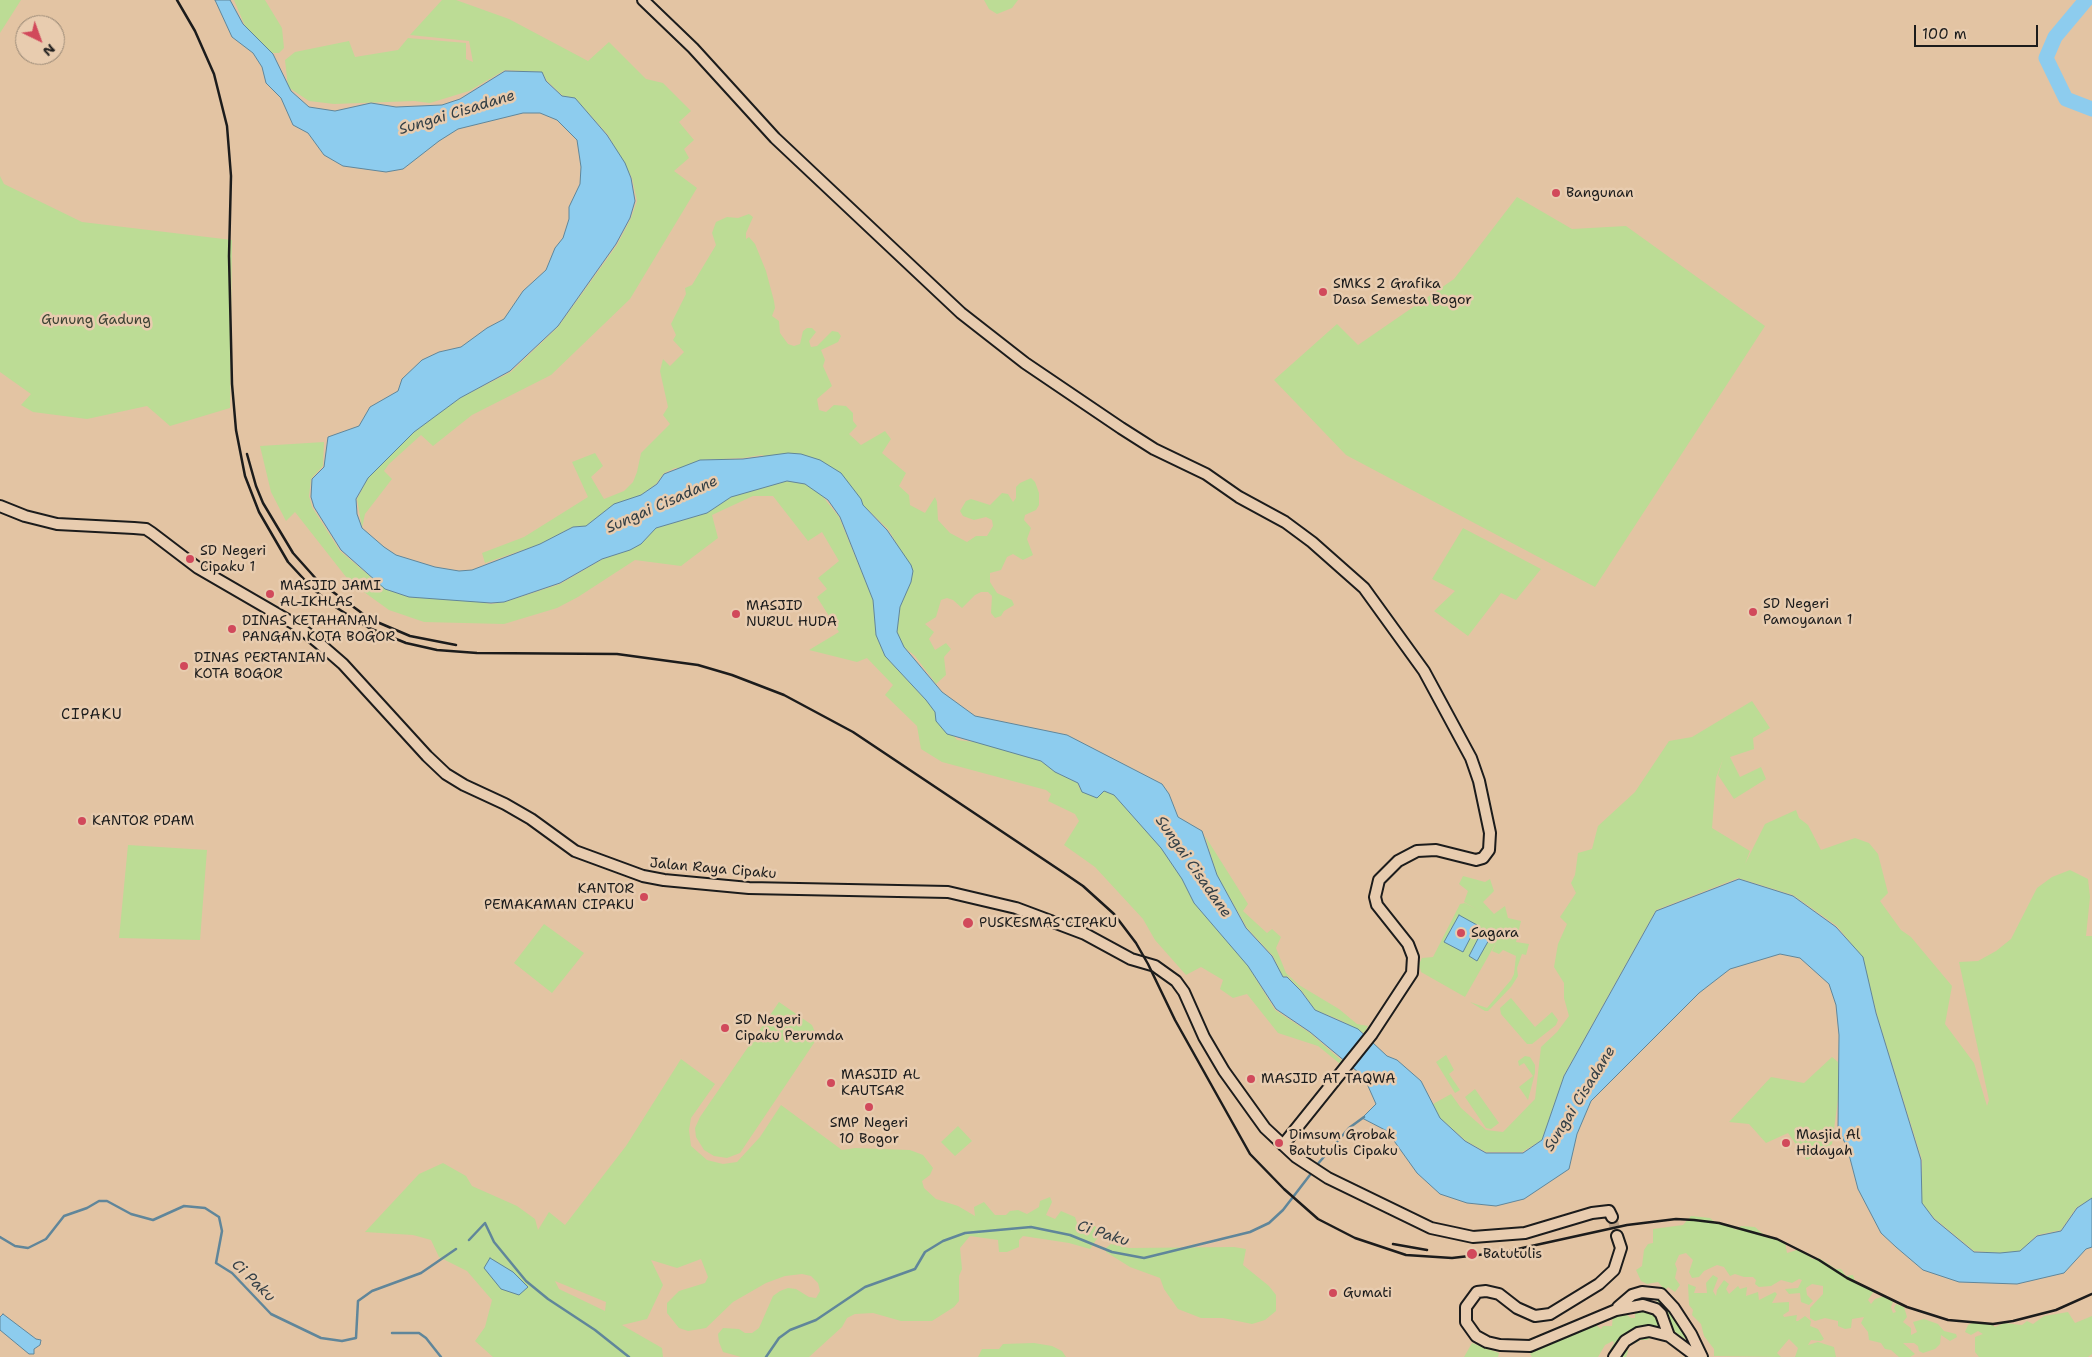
<!DOCTYPE html>
<html>
<head>
<meta charset="utf-8">
<style>
	body { margin:0 }
	#map { position:relative; width:2092px; height:1357px; overflow:hidden; background:#e3c4a3; font-family:"Shantell Sans",sans-serif }
	canvas { display:block }
	.north { position:absolute; left:15px; top:15px; width:50px; height:50px; box-sizing:border-box; background:#e8ccaf; border:1px solid #968674; border-radius:50%; rotate:138deg; font-size:14px; font-weight:700; line-height:20px; text-align:center; color:#1c1c1c }
	.north::after { content:''; display:block; margin:auto; width:18px; height:22px; background:#d1495b; clip-path:polygon(50% 0,100% 100%,50% 72%,0 100%) }
	.scale { position:absolute; left:1914px; top:25px; width:124px; height:22px; box-sizing:border-box; border:2px solid #1c1c1c; border-top:0; padding-left:6px; font-size:15px; line-height:18px; white-space:nowrap; color:#1c1c1c; -webkit-text-stroke:4px #e8ccaf; paint-order:stroke }
</style>
</head>
<body>
<div id="map">
<canvas width="2092" height="1357"></canvas>
<div class="north">N</div>
<div class="scale">100 m</div>
</div>
<script>
const g = document.querySelector('canvas').getContext('2d');
g.lineJoin = 'round';
function paint(path, color) {
  g.fillStyle = color;
  g.fill(path, 'evenodd');
}
function shape(rows) {
  const path = new Path2D();
  for (const r of rows) {
    path.moveTo(r[0], r[1]);
    for (let i = 2; i < r.length; i += 2) path.lineTo(r[i], r[i + 1]);
  }
  return path;
}
function strokePath(path, color, width, dash) {
  g.strokeStyle = color;
  g.lineWidth = width;
  g.lineCap = dash ? 'butt' : 'round';
  g.setLineDash(dash || []);
  g.stroke(path);
}
function write(font, color, halo, rows, align = 'center') {
  g.font = font + ' "Shantell Sans",sans-serif';
  g.lineWidth = 5;
  g.setLineDash([]);
  g.textBaseline = 'middle';
  g.strokeStyle = halo;
  g.fillStyle = color;
  for (const [text, x, y, turn = 0] of rows) {
    g.save();
    g.translate(x, y);
    g.rotate((+turn || 0) * Math.PI / 180);
    g.textAlign = isNaN(turn) ? turn : align;
    if (halo) g.strokeText(text, 0, 0);
    g.fillText(text, 0, 0);
    g.restore();
  }
}
paint(shape([
	[0,0,21,0,0,33],
	[234,0,265,0,282,28,284,48,279,53,268,53,248,33],
	[442,0,456,0,509,19,588,61,609,42,646,79,663,83,691,111,679,122,694,140,684,149,689,158,674,171,697,188,630,299,551,375,472,415,433,446,421,435,389,464,384,471,392,479,365,514,362,528,357,499,368,478,414,432,460,398,511,372,558,327,617,245,631,218,637,201,632,178,608,135,575,98,563,96,547,81,542,72,505,70,469,91,430,103,414,101,334,104,309,101,288,87,285,60,295,52,349,41,355,57,398,50,408,38,466,43,466,59,473,62,469,41,410,35],
	[984,0,1018,0,1012,8,997,14,989,9],
	[0,176,4,184,82,222,232,240,230,408,170,426,147,406,87,419,33,412,21,405,31,394,0,372],
	[1517,197,1572,229,1626,226,1765,326,1595,587,1346,455,1274,380,1337,324,1358,345,1454,279],
	[749,214,753,217,746,233,746,239,749,237,755,244,766,271,774,301,775,308,772,316,779,321,780,333,788,344,794,346,800,344,803,331,807,328,812,328,816,332,809,341,811,347,817,346,832,331,838,332,841,336,838,342,821,350,825,360,823,366,832,386,817,399,819,410,826,412,834,405,846,406,853,413,853,421,857,426,849,434,861,445,885,431,891,439,882,453,906,473,899,486,909,495,910,505,925,513,935,497,937,502,938,520,950,533,967,542,976,536,987,536,993,526,992,520,986,517,974,520,963,516,960,511,966,501,971,499,990,505,1002,493,1008,494,1013,502,1016,498,1016,487,1020,483,1031,478,1035,482,1039,493,1039,505,1036,510,1025,515,1024,520,1031,528,1027,539,1033,555,1023,560,1013,554,1007,557,1001,570,990,573,990,582,997,593,1012,600,1014,605,1004,611,1001,616,995,618,991,613,992,596,988,592,981,592,975,595,962,608,953,600,947,598,941,600,936,617,925,624,934,632,929,639,935,650,946,643,951,649,944,657,946,675,936,684,915,656,904,647,897,632,900,607,911,582,913,571,888,529,863,505,861,499,762,455,743,458,700,460,682,468,675,468,664,473,656,484,641,495,614,504,586,526,572,527,540,544,485,563,482,553,524,537,588,497,572,462,595,453,603,466,591,477,604,499,624,491,633,482,637,472,641,453,670,424,663,415,668,407,660,371,663,359,670,366,684,352,673,340,676,335,671,324,686,294,685,288,692,285,716,245,712,233,716,222,727,217,738,218],
	[324,442,323,466,311,479,309,496,312,507,340,551,385,589,409,597,475,601,491,604,505,602,560,584,603,559,630,550,641,544,656,528,707,513,731,497,787,481,805,484,820,493,839,517,873,600,876,635,885,656,926,700,957,740,983,743,1041,761,1055,772,1078,783,1079,788,1104,791,1114,795,1161,848,1182,879,1194,903,1248,966,1275,1010,1310,1033,1342,1061,1339,1063,1318,1046,1278,1033,1247,994,1233,998,1220,989,1223,980,1201,967,1186,975,1155,940,1143,919,1095,867,1064,845,1079,821,1075,814,1048,801,1051,794,1046,790,942,762,921,749,917,726,885,695,893,685,867,658,857,662,809,650,839,632,817,597,827,589,818,578,839,561,822,532,808,541,773,496,753,496,712,515,718,538,681,566,635,560,578,597,557,608,504,624,424,622,389,610,350,582,295,512,286,521,271,492,260,446],
	[1463,528,1541,569,1516,600,1501,593,1468,636,1434,611,1455,591,1432,579],
	[1752,701,1770,728,1753,738,1754,749,1730,757,1740,777,1761,767,1766,779,1734,799,1718,775,1723,759,1716,778,1712,828,1750,851,1745,864,1765,824,1796,810,1799,818,1808,825,1821,850,1855,838,1869,843,1878,854,1888,893,1880,901,1901,930,1911,937,1952,986,1945,1024,1974,1063,1987,1106,1989,1100,1959,962,1978,961,1996,951,2011,939,2037,888,2052,877,2070,870,2088,879,2090,897,2086,936,2092,936,2092,1198,2076,1208,2061,1230,2037,1235,2020,1251,2000,1253,1974,1251,1934,1218,1922,1203,1922,1160,1879,1022,1862,957,1837,926,1793,895,1738,878,1656,910,1564,1075,1542,1140,1522,1152,1486,1152,1466,1141,1440,1118,1433,1104,1451,1094,1461,1108,1486,1130,1503,1132,1535,1099,1541,1047,1557,1032,1569,1016,1564,998,1564,983,1554,967,1558,944,1567,924,1560,917,1576,893,1571,883,1575,875,1578,853,1592,849,1598,826,1635,792,1669,741,1692,737],
	[1205,836,1248,904,1243,911,1267,933,1272,929,1281,937,1276,948,1286,973,1299,985,1339,1009,1357,1024,1368,1026,1364,1033,1340,1020,1315,1010,1302,991,1287,976,1283,977,1273,956,1247,928,1217,875],
	[128,845,207,850,200,940,119,938],
	[1463,876,1485,882,1490,879,1494,891,1483,902,1494,914,1505,906,1508,918,1521,921,1516,942,1529,944,1526,955,1522,954,1517,968,1518,976,1511,987,1488,1011,1485,1011,1470,1002,1487,1008,1511,980,1514,974,1516,956,1503,950,1499,954,1492,951,1497,941,1465,997,1421,972,1419,964,1422,958,1433,957,1460,904,1465,903,1478,910,1464,902,1468,891,1459,884],
	[544,924,584,953,552,993,514,963],
	[1511,998,1535,1027,1552,1012,1558,1020,1556,1025,1532,1044,1527,1044,1501,1014,1500,1008],
	[779,1002,812,1025,815,1032,816,1040,740,1153,727,1158,714,1156,704,1150,696,1137,695,1128,700,1117],
	[1446,1055,1454,1070,1449,1074,1460,1090,1455,1093,1436,1062],
	[1525,1056,1530,1057,1535,1065,1535,1073,1528,1100,1519,1087,1533,1076,1524,1063,1519,1066,1518,1061],
	[1832,1057,1838,1062,1839,1092,1832,1144,1807,1160,1788,1133,1766,1143,1749,1124,1729,1122,1771,1077,1804,1083],
	[681,1059,715,1084,691,1118,689,1130,691,1146,707,1160,723,1164,737,1162,760,1137,781,1105,842,1150,855,1148,910,1150,923,1155,933,1168,930,1175,922,1181,924,1188,936,1199,958,1206,975,1216,974,1207,984,1202,995,1215,1006,1215,1010,1211,1018,1210,1027,1214,1039,1207,1040,1201,1050,1197,1052,1202,1046,1215,1055,1219,1061,1211,1075,1217,1077,1223,1088,1229,1093,1225,1102,1231,1090,1249,1069,1243,1023,1236,1019,1240,1019,1247,1007,1252,999,1252,998,1240,970,1236,960,1248,962,1269,959,1276,959,1301,954,1307,932,1321,901,1321,873,1313,855,1314,847,1318,842,1327,809,1357,741,1357,723,1352,719,1342,718,1334,723,1328,739,1329,745,1333,752,1333,759,1328,773,1296,780,1291,788,1288,796,1289,809,1297,816,1298,820,1291,818,1283,811,1276,802,1274,785,1276,766,1283,733,1302,706,1328,688,1331,679,1328,667,1313,667,1303,679,1291,705,1283,708,1277,701,1259,677,1268,651,1260,663,1285,647,1319,622,1325,662,1348,663,1357,493,1357,475,1341,485,1327,492,1300,467,1271,439,1257,431,1240,413,1235,365,1232,419,1174,443,1163,466,1176,472,1186,517,1206,535,1219,538,1230,549,1212,565,1225,626,1146],
	[555,1281,606,1302,605,1311,559,1289],
	[1475,1089,1499,1123,1491,1129,1486,1128,1465,1097],
	[958,1126,972,1141,955,1156,941,1142],
	[1691,1216,1710,1218,1715,1222,1730,1225,1736,1230,1741,1226,1755,1227,1763,1234,1785,1242,1787,1253,1797,1250,1808,1254,1812,1259,1819,1258,1836,1269,1841,1269,1846,1276,1853,1275,1856,1284,1874,1291,1868,1300,1871,1304,1875,1299,1885,1296,1893,1302,1891,1307,1893,1313,1896,1312,1894,1308,1896,1304,1904,1307,1907,1317,1903,1322,1911,1328,1911,1335,1917,1332,1913,1322,1924,1319,1938,1324,1944,1331,1956,1334,1957,1337,1950,1341,1941,1335,1940,1344,1935,1349,1923,1353,1919,1351,1918,1346,1914,1343,1903,1343,1915,1354,1910,1357,1899,1357,1891,1350,1885,1349,1881,1343,1869,1340,1868,1332,1861,1323,1864,1317,1852,1319,1851,1328,1845,1329,1838,1326,1838,1321,1825,1318,1815,1321,1810,1318,1810,1308,1823,1294,1823,1286,1812,1284,1806,1288,1807,1295,1813,1301,1809,1305,1801,1302,1800,1293,1789,1294,1785,1289,1798,1288,1802,1280,1799,1279,1792,1283,1781,1280,1771,1286,1759,1287,1755,1284,1756,1280,1753,1277,1744,1277,1735,1274,1730,1276,1724,1267,1717,1265,1704,1271,1699,1277,1692,1278,1689,1272,1693,1260,1686,1253,1679,1255,1675,1264,1677,1269,1675,1278,1680,1285,1675,1292,1668,1287,1665,1290,1658,1282,1647,1284,1641,1281,1636,1270,1642,1266,1644,1250,1648,1244,1653,1243,1653,1229,1683,1225],
	[1111,1244,1129,1248,1234,1247,1246,1249,1243,1265,1269,1286,1276,1295,1276,1311,1265,1320,1252,1324,1223,1318,1201,1318,1178,1309,1164,1289,1160,1278,1130,1267,1106,1252,1106,1248],
	[1713,1275,1718,1278,1713,1291,1716,1296,1717,1290,1724,1280,1729,1284,1726,1289,1729,1294,1738,1286,1740,1289,1747,1287,1746,1296,1758,1292,1759,1300,1775,1292,1777,1294,1772,1303,1789,1302,1789,1311,1783,1315,1784,1317,1797,1315,1796,1321,1798,1321,1805,1316,1811,1321,1810,1326,1818,1329,1824,1339,1821,1341,1811,1340,1808,1345,1818,1342,1834,1347,1836,1357,1795,1357,1798,1348,1789,1339,1777,1353,1781,1357,1714,1356,1714,1349,1704,1336,1701,1324,1692,1315,1693,1310,1689,1305,1688,1284,1696,1287,1694,1293,1707,1293,1706,1283],
	[1638,1293,1661,1295,1692,1344,1668,1327,1665,1313,1658,1302,1653,1298,1635,1298],
	[1646,1302,1662,1321,1655,1335,1647,1340,1639,1340,1636,1343,1625,1342,1628,1351,1626,1357,1612,1357,1612,1352,1610,1350,1614,1343,1613,1341,1605,1345,1598,1357,1532,1357,1530,1354,1538,1346,1591,1321,1601,1329,1603,1326,1612,1326,1613,1315,1623,1312,1631,1318,1635,1318,1635,1308],
	[2068,1312,2075,1323,2092,1316,2092,1354,2088,1357,1979,1357,1975,1352,1975,1337,1983,1334,1978,1331,1971,1335,1965,1332,1968,1325,1972,1323,1978,1322,1981,1324,1990,1323,1995,1327,2004,1323,2022,1325,2027,1321,2033,1324,2044,1316],
	[1034,1343,1052,1346,1062,1351,1066,1357,978,1357,982,1349,999,1349,1003,1344],
	[1472,1343,1499,1353,1498,1357,1464,1357]
]), '#bcdc95');
const water = shape([
	[215,0,230,0,243,24,273,54,291,91,309,107,335,111,371,103,396,107,442,105,460,99,505,71,542,72,546,81,562,96,575,98,607,135,625,163,631,178,635,201,630,218,616,244,558,326,510,371,460,398,414,432,368,478,356,499,357,514,362,528,384,547,396,555,435,567,459,571,472,570,540,544,573,527,586,526,614,504,641,495,657,484,664,474,700,460,743,459,788,453,801,454,820,460,841,473,861,499,863,505,887,530,911,565,913,571,911,582,900,607,897,632,904,647,942,692,975,716,1067,735,1162,784,1169,794,1178,817,1202,831,1217,875,1246,928,1272,956,1283,977,1287,977,1301,991,1315,1010,1358,1029,1387,1056,1397,1060,1421,1081,1440,1118,1465,1141,1486,1153,1523,1153,1542,1140,1564,1076,1656,911,1739,879,1793,896,1836,927,1863,957,1876,1013,1921,1160,1922,1203,1934,1219,1974,1252,2000,1253,2020,1251,2037,1236,2061,1231,2077,1208,2092,1198,2092,1247,2086,1249,2064,1273,2017,1284,1959,1282,1923,1270,1896,1247,1881,1233,1858,1189,1847,1147,1838,1129,1839,1035,1836,1005,1829,984,1800,958,1780,954,1730,969,1699,993,1591,1101,1577,1134,1569,1169,1524,1199,1496,1206,1467,1203,1440,1194,1417,1173,1387,1131,1362,1118,1376,1104,1364,1077,1310,1032,1276,1009,1248,966,1194,903,1182,879,1161,848,1114,795,1104,791,1097,798,1082,792,1078,783,1055,772,1041,761,947,734,936,721,935,712,926,700,885,656,876,635,873,600,840,517,828,500,805,484,787,481,731,497,707,513,656,528,641,544,630,550,602,559,560,583,504,602,491,603,409,597,385,589,341,550,314,507,311,497,312,479,324,467,328,437,359,426,370,407,398,391,402,379,422,360,439,352,461,347,487,328,504,319,523,291,546,270,555,248,563,238,569,219,569,207,580,184,581,167,577,140,557,120,540,113,523,113,458,129,439,141,403,169,386,172,343,166,324,155,308,133,293,125,281,98,266,83,262,67,253,53,232,37,215,0],
	[1459,915,1477,925,1463,952,1444,942,1459,915],
	[1481,933,1490,938,1477,961,1469,956,1481,933],
	[490,1258,513,1272,528,1287,519,1295,501,1289,484,1268,490,1258],
	[3,1314,36,1339,41,1340,40,1345,34,1349,34,1354,29,1354,0,1330,0,1317,3,1314]
]);
paint(water, '#8dccee');
strokePath(water, '#60869a', 1);
strokePath(shape([
	[1316,1166,1349,1128,1364,1117],
	[0,1237,15,1246,28,1248,46,1239,64,1216,87,1208,99,1201,107,1201,131,1214,153,1220,184,1206,205,1208,219,1217,222,1231,216,1263,232,1273,271,1314,321,1338,342,1341,356,1338,358,1301,372,1291,421,1273,456,1249],
	[469,1240,485,1223,494,1242,526,1281,548,1299,595,1330,629,1357],
	[392,1333,419,1333,426,1338,441,1357],
	[766,1357,779,1338,790,1330,816,1320,865,1287,915,1269,925,1252,943,1241,965,1233,1031,1227,1070,1235,1112,1252,1144,1258,1250,1232,1269,1223,1283,1210,1313,1171]
]), '#60869a', 2.5);
strokePath(shape([
	[2086,0,2055,37,2046,58,2066,99,2092,109]
]), '#8dccee', 15);
strokePath(shape([
	[1612,1217,1617,1236]
]), '#bba288', 10, [10, 5]);
const secondary = shape([
	[643,0,693,48,775,138,961,313,1025,363,1121,428,1154,449,1206,474,1239,497,1285,522,1312,542,1364,588,1424,671,1471,758,1479,781,1490,833,1489,850,1483,858,1476,860,1436,850,1417,851,1398,861,1379,880,1375,897,1377,905,1408,944,1413,957,1412,973,1372,1034,1283,1145],
	[0,506,25,516,57,524,134,528,146,529,152,533,198,568,298,626,320,644,343,664,427,756,446,774,464,785,505,804,531,819,575,851,643,876,664,880,749,888,948,892,1016,908,1048,920,1085,934,1131,959,1155,966,1176,981,1184,992,1204,1037,1224,1071,1265,1128,1296,1157,1328,1178,1431,1228,1473,1237,1525,1233,1592,1213,1609,1211,1612,1217],
	[1617,1236,1621,1248,1614,1270,1599,1284,1550,1314,1535,1316,1517,1308,1499,1294,1486,1291,1477,1292,1466,1307,1466,1322,1476,1336,1487,1342,1500,1345,1530,1346,1616,1310,1643,1305,1656,1309,1661,1314,1669,1336],
	[1618,1307,1632,1295,1642,1292,1661,1294,1674,1308,1691,1334,1702,1357],
	[1614,1357,1625,1341,1638,1333,1649,1331,1669,1336,1697,1357]
]);
strokePath(secondary, '#1c1c1c', 14);
strokePath(secondary, '#e8ccaf', 10);
strokePath(shape([
	[177,0,195,31,214,74,227,126,231,176,229,256,232,384,236,430,245,476,259,512,288,562,314,590,337,608,369,628,406,643,437,650,477,653,617,654,698,665,732,675,784,695,853,732,1064,873,1083,886,1114,914,1136,943,1148,964,1175,1020,1250,1154,1284,1189,1318,1219,1355,1238,1406,1255,1452,1258,1504,1252,1627,1225,1676,1219,1694,1220,1719,1223,1777,1239,1819,1260,1847,1278,1907,1307,1948,1320,1993,1324,2013,1321,2056,1310,2092,1294],
	[247,454,256,486,263,503,293,553,318,581,370,619,410,636,456,645],
	[1393,1244,1427,1250]
]), '#1c1c1c', 2.5);
for (const [x, y, r, color] of [
	[1556,193,5,"#d1495b"],
	[1323,292,5,"#d1495b"],
	[190,559,5,"#d1495b"],
	[270,594,5,"#d1495b"],
	[1753,612,5,"#d1495b"],
	[736,614,5,"#d1495b"],
	[232,629,5,"#d1495b"],
	[184,666,5,"#d1495b"],
	[82,821,5,"#d1495b"],
	[644,897,5,"#d1495b"],
	[968,923,6,"#d1495b"],
	[1461,933,5,"#d1495b"],
	[725,1028,5,"#d1495b"],
	[1251,1079,5,"#d1495b"],
	[831,1083,5,"#d1495b"],
	[869,1107,5,"#d1495b"],
	[1279,1143,5,"#d1495b"],
	[1786,1143,5,"#d1495b"],
	[1472,1254,6,"#d1495b"],
	[1333,1293,5,"#d1495b"]
]) {
  const dot = new Path2D();
  dot.arc(x, y, r, 0, 2 * Math.PI);
  g.fillStyle = color;
  g.fill(dot);
  strokePath(dot, '#e8ccaf', 2);
}
write('14px', '#1c1c1c', '#e8ccaf', [
	["Bangunan",1566,193],
	["SMKS 2 Grafika",1333,284],
	["Dasa Semesta Bogor",1333,300],
	["SD Negeri",200,551],
	["Cipaku 1",200,567],
	["MASJID JAMI",280,586],
	["AL-IKHLAS",280,602],
	["SD Negeri",1763,604],
	["Pamoyanan 1",1763,620],
	["MASJID",746,606],
	["NURUL HUDA",746,622],
	["DINAS KETAHANAN",242,621],
	["PANGAN KOTA BOGOR",242,637],
	["DINAS PERTANIAN",194,658],
	["KOTA BOGOR",194,674],
	["KANTOR PDAM",92,821],
	["KANTOR",634,889,"right"],
	["PEMAKAMAN CIPAKU",634,905,"right"],
	["PUSKESMAS CIPAKU",979,923],
	["Sagara",1471,933],
	["SD Negeri",735,1020],
	["Cipaku Perumda",735,1036],
	["MASJID AL",841,1075],
	["KAUTSAR",841,1091],
	["MASJID AT TAQWA",1261,1079],
	["SMP Negeri",869,1123,"center"],
	["10 Bogor",869,1139,"center"],
	["Dimsum Grobak",1289,1135],
	["Batutulis Cipaku",1289,1151],
	["Masjid Al",1796,1135],
	["Hidayah",1796,1151],
	["Batutulis",1483,1254],
	["Gumati",1343,1293]
], 'left');
write('14px', '#3c4234', '#e8ccaf', [
	["Gunung Gadung",96,320]
]);
write('14px', '#1c1c1c', '#e8ccaf', [
	["Jalan Raya Cipaku",713,869,5]
]);
write('italic 15px', '#333f46', '#e8ccaf', [
	["Sungai Cisadane",457,113,-17],
	["Sungai Cisadane",662,505,-24],
	["Sungai Cisadane",1193,867,55],
	["Sungai Cisadane",1580,1099,-58],
	["Ci Paku",1103,1234,18],
	["Ci Paku",253,1281,44]
]);
g.letterSpacing = '1px';
write('15px', '#1c1c1c', '#e8ccaf', [
	["CIPAKU",92,715]
]);
g.letterSpacing = '0px';
</script>
</body>
</html>
